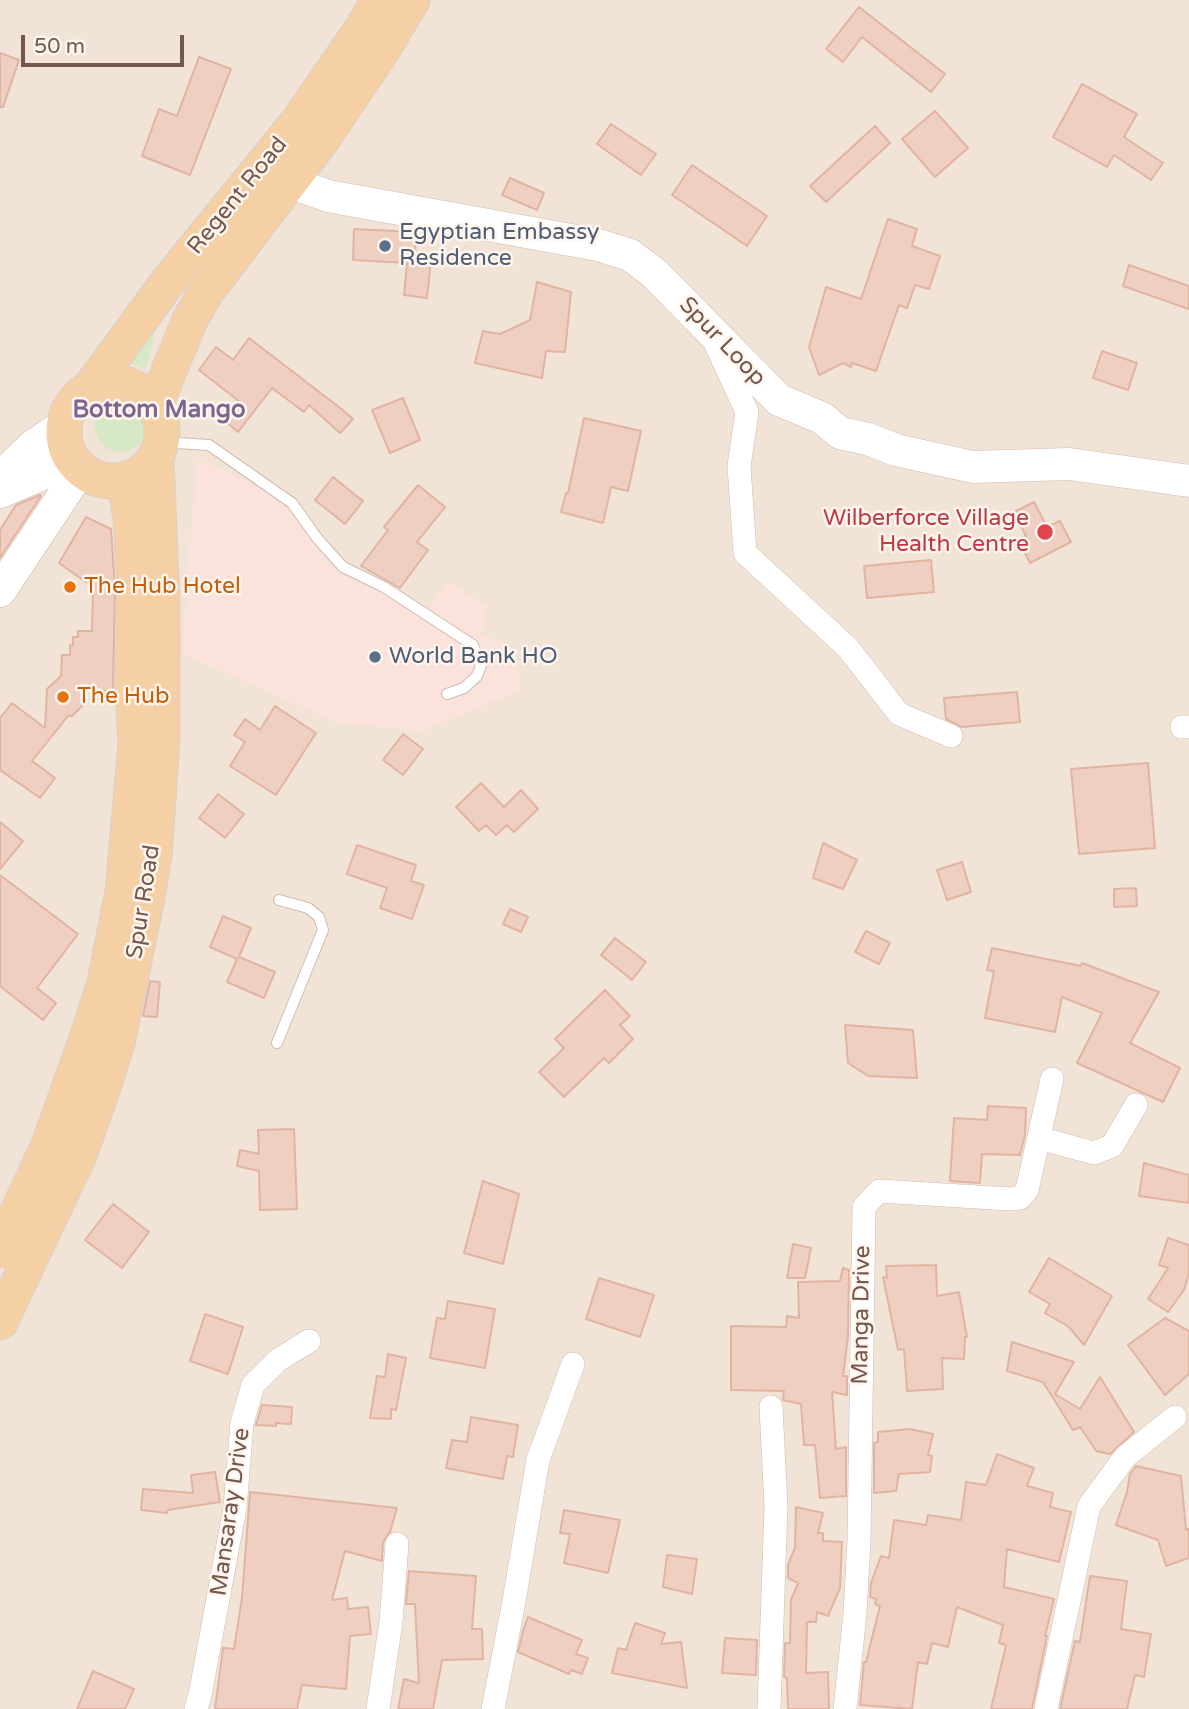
<!DOCTYPE html>
<html>
<head>
<meta charset="utf-8">
<style>
	body { margin:0 }
	#map { position:relative; width:1189px; height:1709px; overflow:hidden; background:#fbf2e8; font-family:"Varela Round",sans-serif }
	canvas { display:block }
	.scale { position:absolute; left:21px; top:35px; width:163px; height:32px; box-sizing:border-box; border:4px solid #74574d; border-top:0; padding-left:9px; font-size:21px; line-height:24px; white-space:nowrap; color:#74574d; -webkit-text-stroke:5px #fef6ee; paint-order:stroke }
</style>
</head>
<body>
<div id="map">
<canvas width="1189" height="1709"></canvas>
<div class="scale">50 m</div>
</div>
<script>
const g = document.querySelector('canvas').getContext('2d');
g.lineJoin = 'round';
function paint(path, color) {
  g.fillStyle = color;
  g.fill(path, 'evenodd');
}
function shape(rows) {
  const path = new Path2D();
  for (const r of rows) {
    if (r.length === 3) {
      path.moveTo(r[0] + r[2], r[1]);
      path.arc(r[0], r[1], r[2], 0, 2 * Math.PI);
      continue;
    }
    path.moveTo(r[0], r[1]);
    for (let i = 2; i < r.length; i += 2) path.lineTo(r[i], r[i + 1]);
  }
  return path;
}
function strokePath(path, color, width, dash) {
  g.strokeStyle = color;
  g.lineWidth = width;
  g.lineCap = dash ? 'butt' : 'round';
  g.setLineDash(dash || []);
  g.stroke(path);
}
function write(font, color, halo, rows, align = 'center') {
  g.font = font + ' "Varela Round",sans-serif';
  g.lineWidth = 5;
  g.setLineDash([]);
  g.textBaseline = 'middle';
  g.strokeStyle = halo;
  g.fillStyle = color;
  for (const [text, x, y, turn = 0] of rows) {
    g.save();
    g.translate(x, y);
    g.rotate((+turn || 0) * Math.PI / 180);
    g.textAlign = isNaN(turn) ? turn : align;
    if (halo) g.strokeText(text, 0, 0);
    g.fillText(text, 0, 0);
    g.restore();
  }
}
paint(shape([
	[0,0,1189,0,1189,1709,0,1709]
]), '#f2e3d7');
paint(shape([
	[197,459,260,488,301,520,336,573,428,607,448,582,486,606,482,634,514,649,521,690,421,731,336,722,182,653]
]), '#fbe3dc');
paint(shape([
	[158,319,146,369,129,363],
	[121,426,26]
]), '#d7e8c7');
const building = shape([
	[859,7,945,74,931,92,862,37,843,62,826,49,859,7],
	[0,53,19,60,3,107,0,107,0,53],
	[199,57,231,69,190,175,142,156,159,109,177,116,199,57],
	[1082,84,1137,114,1124,137,1163,163,1151,180,1114,155,1107,167,1053,137,1082,84],
	[935,111,968,148,935,177,902,139,935,111],
	[611,124,656,154,641,175,597,144,611,124],
	[875,126,890,143,826,202,810,186,875,126],
	[692,165,767,216,747,246,672,195,692,165],
	[510,178,544,193,537,210,502,195,510,178],
	[888,219,917,229,912,246,940,256,929,289,915,285,907,308,899,305,876,371,852,363,851,367,843,363,819,375,809,347,826,287,861,299,888,219],
	[354,229,416,232,415,258,431,260,427,298,404,295,407,263,353,260,354,229],
	[1129,265,1189,286,1189,309,1123,286,1129,265],
	[537,282,571,292,565,352,546,351,542,378,475,363,483,331,500,334,530,320,537,282],
	[249,338,344,411,353,419,340,433,309,405,304,412,272,388,238,432,224,420,240,402,199,370,216,347,233,360,249,338],
	[1102,351,1137,363,1128,390,1093,378,1102,351],
	[403,398,420,440,390,453,372,410,403,398],
	[584,418,641,431,628,491,611,487,603,523,561,512,566,493,568,493,584,418],
	[333,477,363,501,345,524,315,500,333,477],
	[418,485,445,507,417,542,428,550,400,588,361,566,388,530,384,527,418,485],
	[40,495,41,496,0,558,0,530,16,505,40,495],
	[1034,502,1047,527,1060,521,1071,542,1030,563,1018,539,1026,536,1014,512,1034,502],
	[86,517,111,529,115,588,113,691,83,690,82,706,72,716,68,716,32,761,55,778,40,798,0,770,0,718,12,703,45,728,47,689,61,676,62,655,70,655,70,645,73,645,73,637,78,637,78,631,92,631,93,587,59,563,86,517],
	[931,560,934,592,867,598,864,566,931,560],
	[1017,692,1020,722,962,727,946,719,944,698,1017,692],
	[275,706,316,733,276,795,230,766,245,742,234,735,245,719,260,730,275,706],
	[403,734,423,749,403,775,383,760,403,734],
	[1148,763,1155,848,1079,854,1071,769,1148,763],
	[481,783,504,807,521,790,538,809,514,832,507,825,496,835,486,825,479,831,456,807,481,783],
	[218,794,244,814,225,838,199,818,218,794],
	[0,822,23,841,0,869,0,822],
	[823,843,857,860,843,889,813,878,823,843],
	[357,845,416,865,411,881,424,885,412,919,380,908,387,888,347,874,357,845],
	[962,862,971,892,947,900,937,870,962,862],
	[0,875,78,934,37,988,56,1003,43,1020,0,986,0,875],
	[1136,888,1137,906,1114,907,1114,889,1136,888],
	[510,909,528,917,521,932,503,924,510,909],
	[223,916,251,928,239,957,275,972,264,998,227,982,237,959,210,947,223,916],
	[866,931,890,943,879,964,855,952,866,931],
	[615,938,646,962,632,980,601,955,615,938],
	[992,948,1081,966,1082,963,1159,992,1130,1043,1180,1068,1163,1102,1077,1063,1102,1013,1062,997,1055,1032,985,1018,994,971,987,970,992,948],
	[150,981,160,982,157,1017,143,1016,150,981],
	[605,990,630,1016,620,1025,633,1039,609,1063,604,1058,564,1097,539,1072,564,1048,555,1039,605,990],
	[845,1025,913,1030,917,1078,868,1076,848,1063,845,1025],
	[988,1106,1026,1108,1025,1135,1020,1155,982,1154,980,1183,950,1181,954,1118,987,1120,988,1106],
	[294,1129,297,1209,260,1210,259,1171,237,1166,240,1150,259,1154,258,1130,294,1129],
	[1144,1163,1189,1175,1189,1203,1139,1196,1144,1163],
	[483,1181,519,1194,503,1264,464,1253,483,1181],
	[113,1204,149,1232,122,1268,85,1240,113,1204],
	[1168,1238,1189,1245,1189,1273,1184,1290,1168,1312,1148,1299,1168,1268,1159,1265,1168,1238],
	[793,1244,811,1248,805,1278,787,1278,793,1244],
	[1049,1258,1112,1296,1084,1345,1069,1327,1045,1313,1050,1304,1029,1292,1049,1258],
	[936,1265,937,1296,959,1292,967,1337,965,1337,964,1359,942,1358,943,1389,907,1391,904,1349,898,1350,883,1277,887,1278,886,1266,936,1265],
	[843,1268,849,1270,848,1336,843,1376,847,1376,847,1395,832,1392,836,1449,846,1447,846,1496,820,1498,815,1445,804,1445,801,1404,783,1400,784,1391,731,1390,731,1326,786,1327,787,1316,799,1318,798,1282,840,1281,843,1268],
	[599,1278,654,1295,640,1337,586,1319,599,1278],
	[448,1301,495,1309,485,1368,430,1358,437,1318,445,1319,448,1301],
	[205,1314,243,1327,228,1374,190,1361,205,1314],
	[1165,1318,1189,1331,1189,1374,1165,1395,1128,1345,1165,1318],
	[1012,1342,1074,1362,1055,1394,1080,1409,1100,1377,1134,1432,1110,1454,1096,1451,1080,1427,1073,1430,1043,1382,1007,1371,1012,1342],
	[388,1354,406,1358,396,1410,391,1409,391,1419,370,1418,377,1376,385,1377,388,1354],
	[262,1405,292,1407,291,1424,276,1423,276,1426,256,1425,262,1405],
	[471,1417,518,1425,513,1457,507,1456,503,1479,446,1468,452,1440,467,1442,471,1417],
	[910,1429,933,1434,928,1455,932,1456,930,1472,899,1474,896,1491,874,1493,874,1443,878,1442,878,1432,910,1429],
	[997,1454,1034,1468,1027,1486,1053,1493,1050,1507,1071,1512,1059,1562,1007,1549,1004,1587,1054,1599,1045,1636,1047,1636,1032,1709,991,1709,1006,1645,999,1643,1003,1625,957,1607,948,1647,932,1643,927,1664,918,1662,912,1709,860,1705,864,1662,866,1662,880,1606,875,1604,876,1599,870,1597,871,1583,881,1556,889,1558,894,1520,926,1525,928,1515,961,1520,966,1482,986,1485,997,1454],
	[1136,1466,1181,1476,1186,1530,1189,1529,1189,1558,1166,1566,1158,1540,1116,1525,1127,1492,1130,1474,1136,1466],
	[215,1472,220,1502,168,1510,167,1513,141,1510,143,1489,193,1493,191,1475,215,1472],
	[250,1492,397,1508,390,1532,383,1542,382,1561,345,1551,332,1600,347,1598,348,1609,368,1607,371,1634,350,1636,346,1689,302,1685,297,1709,215,1709,223,1648,234,1649,242,1598,250,1492],
	[796,1507,823,1513,818,1533,823,1533,823,1541,842,1542,840,1588,828,1616,817,1612,816,1622,807,1622,806,1673,828,1672,829,1709,788,1709,787,1678,784,1677,785,1643,790,1643,791,1600,798,1583,788,1578,788,1565,795,1548,796,1507],
	[564,1510,620,1520,608,1573,564,1563,570,1534,560,1533,564,1510],
	[667,1555,697,1559,692,1594,663,1587,667,1555],
	[409,1571,476,1576,472,1629,482,1629,483,1659,442,1660,433,1709,398,1709,404,1679,419,1683,415,1604,406,1604,409,1571],
	[1090,1576,1127,1581,1121,1629,1151,1634,1144,1677,1135,1675,1127,1709,1060,1709,1075,1641,1080,1642,1090,1576],
	[528,1617,582,1640,576,1654,588,1658,582,1674,571,1670,569,1674,518,1652,523,1631,528,1617],
	[635,1623,665,1633,661,1644,681,1642,687,1688,612,1673,618,1648,626,1650,635,1623],
	[725,1638,757,1640,756,1675,722,1673,725,1638],
	[93,1671,134,1689,125,1709,77,1709,93,1671]
]);
paint(building, '#efcfc1');
strokePath(building, '#e1b4a2', 2);
const lane = shape([
	[161,442,209,445,292,503,317,538,343,567,384,587,473,645,481,666,477,676,464,688,447,694],
	[277,1043,323,930,319,917,308,908,279,900]
]);
const street = shape([
	[716,345,747,412,739,466,745,553,848,648,899,714,951,736],
	[1182,727,1189,727],
	[1039,1138,1094,1153,1112,1146,1136,1105],
	[196,1709,200,1695,235,1508,242,1423,253,1385,278,1360,309,1341],
	[378,1709,391,1622,397,1544],
	[493,1709,513,1607,538,1460,573,1364],
	[769,1709,776,1507,771,1407],
	[845,1709,855,1613,859,1541,864,1207,879,1191,1010,1199,1020,1198,1027,1190,1052,1079],
	[1046,1709,1089,1506,1125,1457,1175,1417]
]);
const secondary = shape([
	[269,169,289,182,328,196,598,245,630,255,654,273,779,400,822,418,840,433,868,439,896,450,973,467,1069,464,1189,481],
	[2,490,11,467,33,446,64,425],
	[0,492,73,461],
	[0,591,81,469]
]);
const primary = shape([
	[113,432,49],
	[91,387,167,283,298,122,362,29,379,0],
	[155,405,190,320,206,292,321,141,381,52,412,0],
	[0,1250,49,1145,88,1036,105,982,123,892,136,743,133,690,135,588,131,520,125,480],
	[0,1322,79,1155,103,1087,117,1043,147,897,154,856,162,740,162,606,156,457]
]);
strokePath(lane, '#cfbbb1', 12);
strokePath(street, '#cfbbb1', 24);
strokePath(secondary, '#d1bbaf', 33);
strokePath(primary, '#d8d0cd', 37);
strokePath(lane, '#fff', 10);
strokePath(street, '#fff', 23);
strokePath(secondary, '#fff', 32);
strokePath(primary, '#f5d0a5', 35);
for (const [x, y, r, color] of [
	[385,246,7,"#5c6f8a"],
	[1045,532,9,"#e0444e"],
	[70,587,7,"#e8710a"],
	[375,657,7,"#5c6f8a"],
	[63,697,7,"#e8710a"]
]) {
  const dot = new Path2D();
  dot.arc(x, y, r, 0, 2 * Math.PI);
  g.fillStyle = color;
  g.fill(dot);
  strokePath(dot, '#fef6ee', 2.5);
}
write('23px', '#74574d', '#fef6ee', [
	["Regent Road",238,196,-51],
	["Spur Loop",722,342,46],
	["Spur Road",144,902,-81],
	["Manga Drive",862,1315,-89],
	["Mansaray Drive",231,1512,-82]
]);
write('23px', '#4e5e75', '#fef6ee', [
	["Egyptian Embassy",399,233],
	["Residence",399,259],
	["World Bank HO",389,657]
], 'left');
write('23px', '#be3a42', '#fef6ee', [
	["Wilberforce Village",1029,519],
	["Health Centre",1029,545]
], 'right');
write('23px', '#c56008', '#fef6ee', [
	["The Hub Hotel",84,587],
	["The Hub",77,697]
], 'left');
write('bold 24px', '#7d6590', '#fef6ee', [
	["Bottom Mango",159,411]
]);
</script>
</body>
</html>
